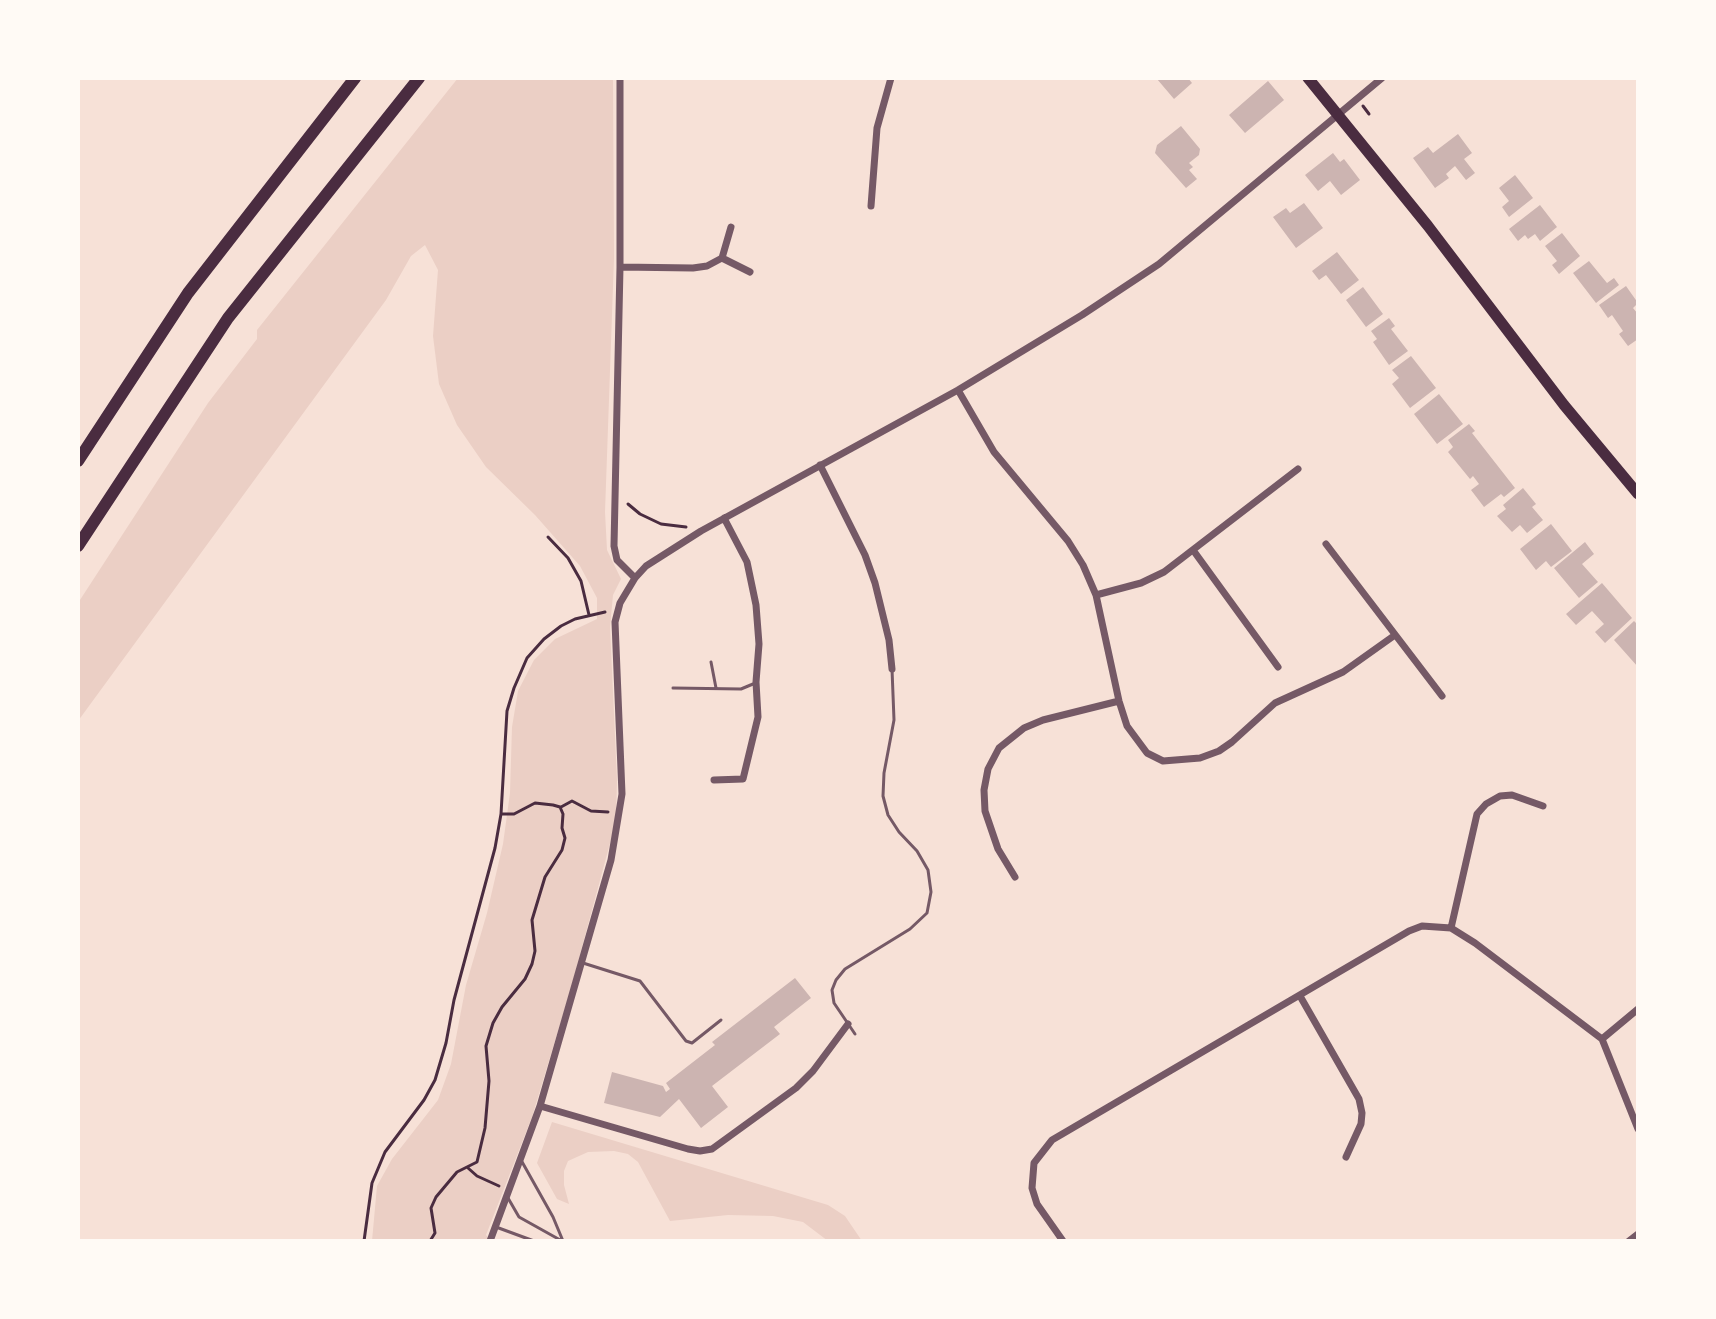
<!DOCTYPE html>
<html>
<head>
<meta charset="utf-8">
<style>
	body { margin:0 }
	#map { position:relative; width:1716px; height:1319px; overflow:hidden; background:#f7e1d7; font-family:"Noto Serif",serif }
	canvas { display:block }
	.frame { position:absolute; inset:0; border:80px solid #fffaf5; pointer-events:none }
</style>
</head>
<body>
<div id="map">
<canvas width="1716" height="1319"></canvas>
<div class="frame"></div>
</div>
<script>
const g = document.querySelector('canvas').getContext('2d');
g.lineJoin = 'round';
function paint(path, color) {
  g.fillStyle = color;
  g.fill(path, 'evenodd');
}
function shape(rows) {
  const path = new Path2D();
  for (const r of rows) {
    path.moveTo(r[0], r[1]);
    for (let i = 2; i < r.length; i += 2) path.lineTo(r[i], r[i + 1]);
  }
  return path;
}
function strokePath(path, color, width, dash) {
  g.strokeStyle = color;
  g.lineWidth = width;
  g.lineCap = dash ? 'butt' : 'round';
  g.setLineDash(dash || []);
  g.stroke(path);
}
paint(shape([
	[458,78,613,78,614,258,605,512,607,550,621,579,613,595,610,627,617,780,616,821,571,988,532,1117,486,1235,491,1241,372,1241,377,1186,392,1159,438,1100,451,1064,466,985,487,913,503,844,510,793,512,727,518,691,534,660,555,639,597,619,597,598,580,566,535,515,486,467,457,425,439,384,433,336,438,270,425,245,411,256,386,300,78,721,78,603,208,403,257,339,257,330],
	[552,1122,828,1205,845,1216,862,1241,828,1241,803,1222,773,1216,728,1215,670,1221,638,1162,628,1154,614,1151,588,1152,568,1161,564,1171,564,1185,569,1204,557,1199,537,1163]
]), '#ebcfc5');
paint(shape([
	[1159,78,1188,78,1192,83,1174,99,1157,79],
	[1268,81,1284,100,1245,133,1229,115],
	[1181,126,1200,149,1199,155,1189,163,1193,167,1189,170,1197,179,1186,188,1155,153,1157,145],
	[1458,134,1472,153,1464,159,1475,173,1466,180,1455,166,1446,174,1449,178,1435,188,1413,158,1428,147,1433,153],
	[1333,153,1340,162,1344,159,1360,180,1341,195,1330,181,1318,191,1305,175],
	[1515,175,1533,198,1509,217,1502,207,1509,201,1499,188],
	[1304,203,1323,228,1296,248,1273,217,1286,208,1290,213],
	[1540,205,1557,227,1540,241,1535,234,1528,239,1525,235,1518,241,1509,229],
	[1562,233,1580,256,1559,274,1552,265,1557,261,1545,246],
	[1337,252,1359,280,1341,294,1326,275,1319,280,1312,271],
	[1589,261,1607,283,1614,278,1619,285,1596,303,1573,273],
	[1626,286,1638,303,1633,308,1638,314,1638,339,1628,346,1619,334,1623,331,1612,315,1608,318,1599,305],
	[1363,287,1383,314,1366,327,1346,300],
	[1389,318,1395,326,1391,329,1408,351,1389,365,1373,342,1377,339,1371,331],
	[1411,356,1436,388,1410,408,1392,384,1399,378,1392,370],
	[1439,394,1463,424,1437,444,1414,414],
	[1469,424,1475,431,1472,433,1515,488,1504,497,1501,494,1484,507,1471,490,1479,484,1473,476,1470,479,1448,452,1453,447,1448,440],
	[1523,488,1536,504,1532,507,1543,520,1527,533,1520,525,1512,532,1497,516,1506,509,1503,505],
	[1551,524,1572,551,1551,567,1546,561,1536,570,1520,549],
	[1585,542,1594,554,1582,564,1598,582,1579,598,1554,568],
	[1602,583,1632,618,1605,643,1595,632,1604,624,1592,611,1576,625,1566,614],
	[1634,621,1638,625,1638,667,1614,640],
	[795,978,811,998,774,1027,780,1034,712,1086,728,1107,701,1128,679,1099,660,1117,604,1103,612,1072,663,1086,666,1092,670,1089,666,1083,715,1045,712,1042]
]), '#ccb4b1');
strokePath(shape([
	[1363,106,1369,114],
	[628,504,640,514,661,524,686,527],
	[548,537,568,558,581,581,589,615],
	[561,807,572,801,591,811,608,812],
	[468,1168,477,1176,499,1186],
	[364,1241,372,1183,385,1152,424,1100,435,1080,446,1043,454,1000,495,848,501,814,507,711,514,688,527,658,544,639,561,626,575,619,605,612],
	[430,1241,435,1233,431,1208,436,1197,457,1172,477,1162,485,1128,489,1081,486,1046,493,1023,502,1007,525,979,532,964,535,951,532,920,545,877,562,850,565,838,562,828,563,814,560,807,553,805,535,803,514,814,501,814]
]), '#4a2c40', 3);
strokePath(shape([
	[711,662,716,688],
	[673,688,741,689,753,684],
	[583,963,640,981,686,1041,692,1043,721,1020],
	[855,1034,834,1003,832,990,836,980,845,969,910,929,927,913,931,892,928,870,917,851,899,832,888,815,883,796,884,773,894,720,892,669],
	[521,1160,553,1217,563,1241],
	[508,1198,519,1217,562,1241],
	[496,1227,534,1241]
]), '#755966', 3);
strokePath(shape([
	[620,78,620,267,614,546,617,560,635,578],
	[871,206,877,128,891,78],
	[722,258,731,227],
	[620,267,693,268,707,266,722,258,750,272],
	[958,390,994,452,1068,541,1083,565,1096,595,1119,701,1127,726,1147,753,1163,761,1200,758,1219,751,1232,742,1275,703,1343,672,1395,635],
	[820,465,865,555,875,583,889,640,892,669],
	[1326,544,1442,696],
	[1193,550,1278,667],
	[1096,595,1141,583,1164,572,1298,469],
	[714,780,743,779,758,717,756,682,759,644,756,605,747,562,724,518],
	[1015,877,998,849,985,811,984,790,988,769,999,748,1024,728,1043,720,1119,701],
	[1451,928,1477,814,1486,804,1500,796,1512,795,1543,806],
	[1300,996,1359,1099,1362,1113,1361,1124,1346,1157],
	[1602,1039,1638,1009],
	[540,1106,688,1149,700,1151,712,1149,796,1088,813,1071,848,1024],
	[490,1241,540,1106,611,860,622,794,615,622,620,603,635,578,646,566,701,531,958,390,1082,315,1159,264,1382,78],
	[1063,1241,1037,1204,1032,1188,1034,1163,1052,1140,1409,931,1422,926,1451,928,1475,943,1602,1039,1638,1129],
	[1629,1241,1638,1234]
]), '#755966', 7);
strokePath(shape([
	[1308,78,1428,226,1564,405,1638,494]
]), '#4a2c40', 11);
strokePath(shape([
	[78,461,188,293,355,78],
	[78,546,228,318,419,78]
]), '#4a2c40', 12);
</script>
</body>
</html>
